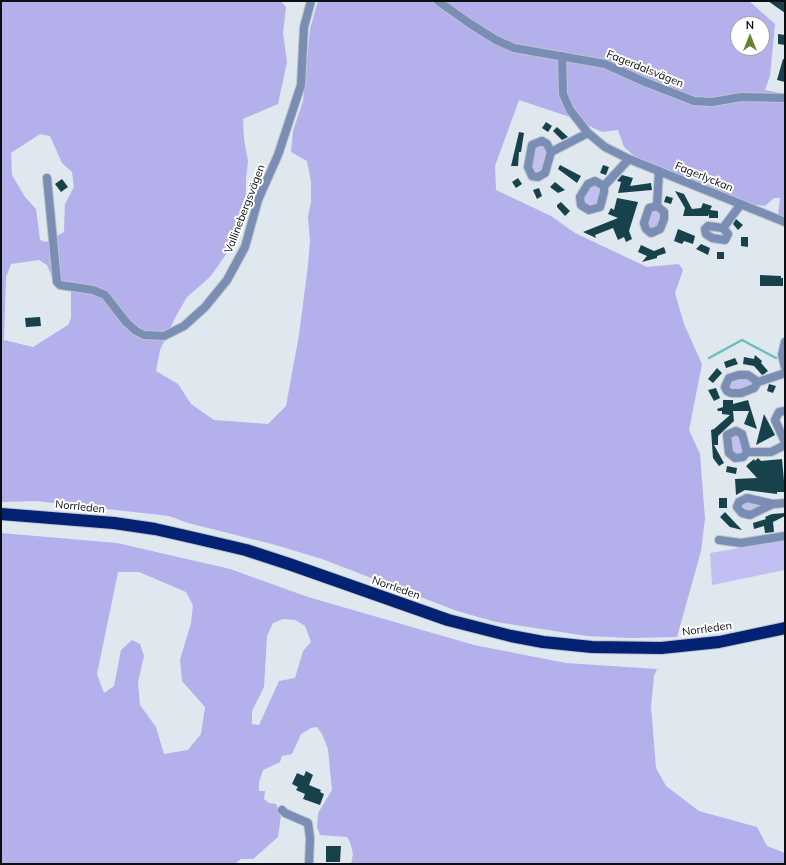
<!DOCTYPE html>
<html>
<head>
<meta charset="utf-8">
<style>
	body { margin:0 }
	#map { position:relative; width:786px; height:865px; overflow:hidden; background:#dfe8ee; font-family:Mulish,sans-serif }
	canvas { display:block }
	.frame { position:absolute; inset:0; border:2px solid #0c0f11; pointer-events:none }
	.north { position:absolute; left:730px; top:16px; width:40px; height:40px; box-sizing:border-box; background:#fff; border:1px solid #9e9fa0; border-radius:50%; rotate:0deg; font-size:11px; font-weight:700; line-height:16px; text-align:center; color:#0c0f11 }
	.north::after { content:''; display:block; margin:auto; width:14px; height:18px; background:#688032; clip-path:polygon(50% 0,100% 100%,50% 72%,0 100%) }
</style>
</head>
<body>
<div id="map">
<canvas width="786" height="865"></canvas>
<div class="frame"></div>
<div class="north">N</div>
</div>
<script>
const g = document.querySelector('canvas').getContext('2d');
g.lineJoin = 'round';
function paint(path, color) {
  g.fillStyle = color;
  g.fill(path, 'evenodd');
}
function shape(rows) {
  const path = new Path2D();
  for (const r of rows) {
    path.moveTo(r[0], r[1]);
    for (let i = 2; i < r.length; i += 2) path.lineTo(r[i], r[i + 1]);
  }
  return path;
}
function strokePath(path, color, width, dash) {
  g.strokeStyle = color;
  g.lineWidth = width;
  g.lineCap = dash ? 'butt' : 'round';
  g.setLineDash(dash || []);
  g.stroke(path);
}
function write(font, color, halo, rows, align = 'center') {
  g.font = font + ' Mulish,sans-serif';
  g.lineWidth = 4;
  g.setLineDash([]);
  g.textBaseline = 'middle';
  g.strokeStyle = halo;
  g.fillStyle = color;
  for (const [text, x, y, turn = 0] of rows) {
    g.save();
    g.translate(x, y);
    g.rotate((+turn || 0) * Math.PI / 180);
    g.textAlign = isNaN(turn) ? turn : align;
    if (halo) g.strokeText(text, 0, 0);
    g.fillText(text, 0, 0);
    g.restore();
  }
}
paint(shape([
	[543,144,549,155,540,175,531,171,531,149],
	[589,184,602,187,601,204,584,207,583,194],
	[655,208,662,213,658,227,651,230,646,221],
	[742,376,754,382,752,387,730,391,728,383],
	[731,434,739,435,745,447,741,456,730,452],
	[743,501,767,504,757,511,743,511,741,504],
	[785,540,785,570,712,585,710,553]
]), '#c2c0f3');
paint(shape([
	[1,1,281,1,286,7,283,33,287,62,278,104,243,119,244,139,248,161,246,179,246,210,234,243,210,277,187,297,176,316,160,350,156,371,178,384,191,404,214,420,268,424,286,406,299,335,308,265,310,241,308,217,311,202,311,182,307,161,291,152,293,131,303,101,310,29,318,1,749,1,775,24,770,76,765,90,785,94,785,218,778,215,780,198,774,198,765,206,751,204,722,194,642,163,624,147,618,130,602,132,570,117,519,100,495,166,496,190,551,216,575,233,647,267,679,264,683,270,675,293,684,324,702,364,689,430,700,454,705,519,701,551,677,637,632,638,587,636,496,622,457,611,322,559,272,544,188,523,169,516,36,501,1,502],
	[738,24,762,24,762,48,738,48],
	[40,134,50,136,62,163,72,172,74,187,65,204,64,232,46,242,40,240,36,209,25,197,12,175,11,153],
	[39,260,47,265,57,288,71,290,71,318,68,325,33,347,4,340,6,277,11,264],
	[1,533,117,543,230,569,308,597,474,645,566,663,657,669,654,676,651,706,656,768,666,786,699,811,757,827,767,846,785,853,785,864,351,864,353,854,350,842,347,837,320,835,317,827,318,813,332,790,328,749,322,734,317,727,311,728,301,734,292,754,282,756,280,762,263,770,259,782,259,791,265,791,264,799,269,803,276,804,281,815,278,837,253,859,241,859,235,864,1,864],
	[118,572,139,572,186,592,193,605,191,623,180,660,182,681,205,707,201,734,188,750,164,754,156,727,140,705,138,682,144,656,140,644,132,640,121,650,114,686,104,693,97,674],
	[283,619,295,620,305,626,311,642,303,651,295,678,279,681,259,725,252,724,252,711,264,687,267,636,273,623]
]), '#b3b0eb');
strokePath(shape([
	[709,358,742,340,776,358]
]), '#69bfbd', 2.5);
paint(shape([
	[768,1,785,1,785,13],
	[778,34,785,35,785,45,778,44],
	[783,59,785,59,785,82,777,80],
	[546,122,552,126,548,132,542,128],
	[557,127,568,137,562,140,553,131],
	[519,132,524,133,521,152,519,152,518,166,511,166],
	[560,165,581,176,577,183,558,169],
	[603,165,609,167,606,175,600,173],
	[622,175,633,178,630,186,651,183,652,190,618,193,621,182,617,181],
	[518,178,522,184,516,188,512,182],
	[62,179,68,187,61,192,55,184],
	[555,182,565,190,558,193,550,187],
	[539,188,542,196,537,199,533,190],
	[675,191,684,194,692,209,701,208,703,203,712,206,710,210,718,211,718,218,709,218,709,214,708,216,683,216,685,208],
	[666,196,673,198,671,204,664,202],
	[617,198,638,202,629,231,632,239,626,242,624,237,618,240,613,228,595,235,596,238,583,232,618,218,608,214,611,208,614,210],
	[561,202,570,211,565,216,557,207,557,205],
	[736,219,743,225,738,230,733,224],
	[678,229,695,236,693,244,684,241,682,244,674,241],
	[741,237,748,237,748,247,741,246],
	[701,244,710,248,708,255,696,249],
	[641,245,654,251,664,247,666,253,657,256,657,258,642,262,647,256,638,252],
	[717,252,724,252,724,259,717,259],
	[760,275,781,276,781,278,783,278,783,286,760,286],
	[40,317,41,326,26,327,25,318],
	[755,355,762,361,761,363,768,371,764,374,762,375,754,366,743,364,744,357,754,359],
	[735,358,738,364,726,368,724,362],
	[717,368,722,373,713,383,708,379],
	[769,384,776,386,773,393,767,391],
	[716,388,720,398,714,401,708,390],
	[723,400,733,400,733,404,748,400,757,429,744,424,749,411,733,411,734,421,718,436,718,445,714,445,724,463,719,466,713,458,711,430,714,429,730,415,722,414,722,411,718,411,717,409,723,407],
	[764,414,775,435,756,445],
	[758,458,761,461,782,459,785,492,777,492,777,494,745,490,736,495,735,479,757,478,746,466,754,459,755,461],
	[727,466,737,468,736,474,726,472],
	[719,498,727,498,727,508,719,508],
	[725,512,742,530,730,527,720,517],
	[785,513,785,516,773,522,774,532,765,533,764,526,754,529,753,523,766,519,765,517,772,514],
	[306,771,313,775,309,785,321,790,320,792,324,794,320,805,303,799,305,794,296,790,298,787,292,784,297,773,304,776],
	[326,846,341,846,340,862,326,862]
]), '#17424c');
const minor = shape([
	[438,1,469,23,496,40,514,48,605,64,645,82,694,101,712,102,741,97,785,98],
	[562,56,563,94,570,110,588,133,605,147,629,159,785,222],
	[551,152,547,144,542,141,532,145,528,167,532,176,538,177,545,173,551,152,588,133],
	[47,178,57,282,60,285,93,290,105,295,126,322,136,331,144,335,164,336,184,326,205,307,227,280,245,247,258,200,278,155,301,85,304,27,311,1],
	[604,186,604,192,600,207,589,210,581,205,580,197,588,184,595,181,604,186,629,159],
	[657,206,664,212,664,219,660,229,651,233,646,229,644,223,649,208,657,206,659,171],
	[723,228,728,234,725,240,712,238,706,234,705,229,708,226,723,228,741,204],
	[785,342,782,355,785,367],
	[758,382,748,375,739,375,729,378,725,387,727,391,731,393,741,393,754,388,758,382,785,373],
	[785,411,779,412,775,420,785,442],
	[747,452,742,434,736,431,727,435,729,453,735,458,743,457,747,452,771,452,785,445],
	[773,504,750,515,742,513,737,507,739,502,747,498,773,504,785,503],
	[719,540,741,543,785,536],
	[282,810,285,813,308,823,310,838,309,864]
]);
const highway = shape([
	[1,514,114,523,155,529,199,539,246,550,289,564,448,620,511,636,543,642,592,647,661,648,719,642,785,628]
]);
strokePath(minor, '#bdc5cb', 10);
strokePath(highway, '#bdc5cb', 14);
strokePath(minor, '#798db5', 8);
strokePath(highway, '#032273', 12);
write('11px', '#0c0f11', '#fff', [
	["Fagerdalsvägen",645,69,22],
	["Fagerlyckan",704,177,22],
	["Vallinebergsvägen",245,209,-69],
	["Norrleden",80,507,6],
	["Norrleden",396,588,19],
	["Norrleden",707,629,-8]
]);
</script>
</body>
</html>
